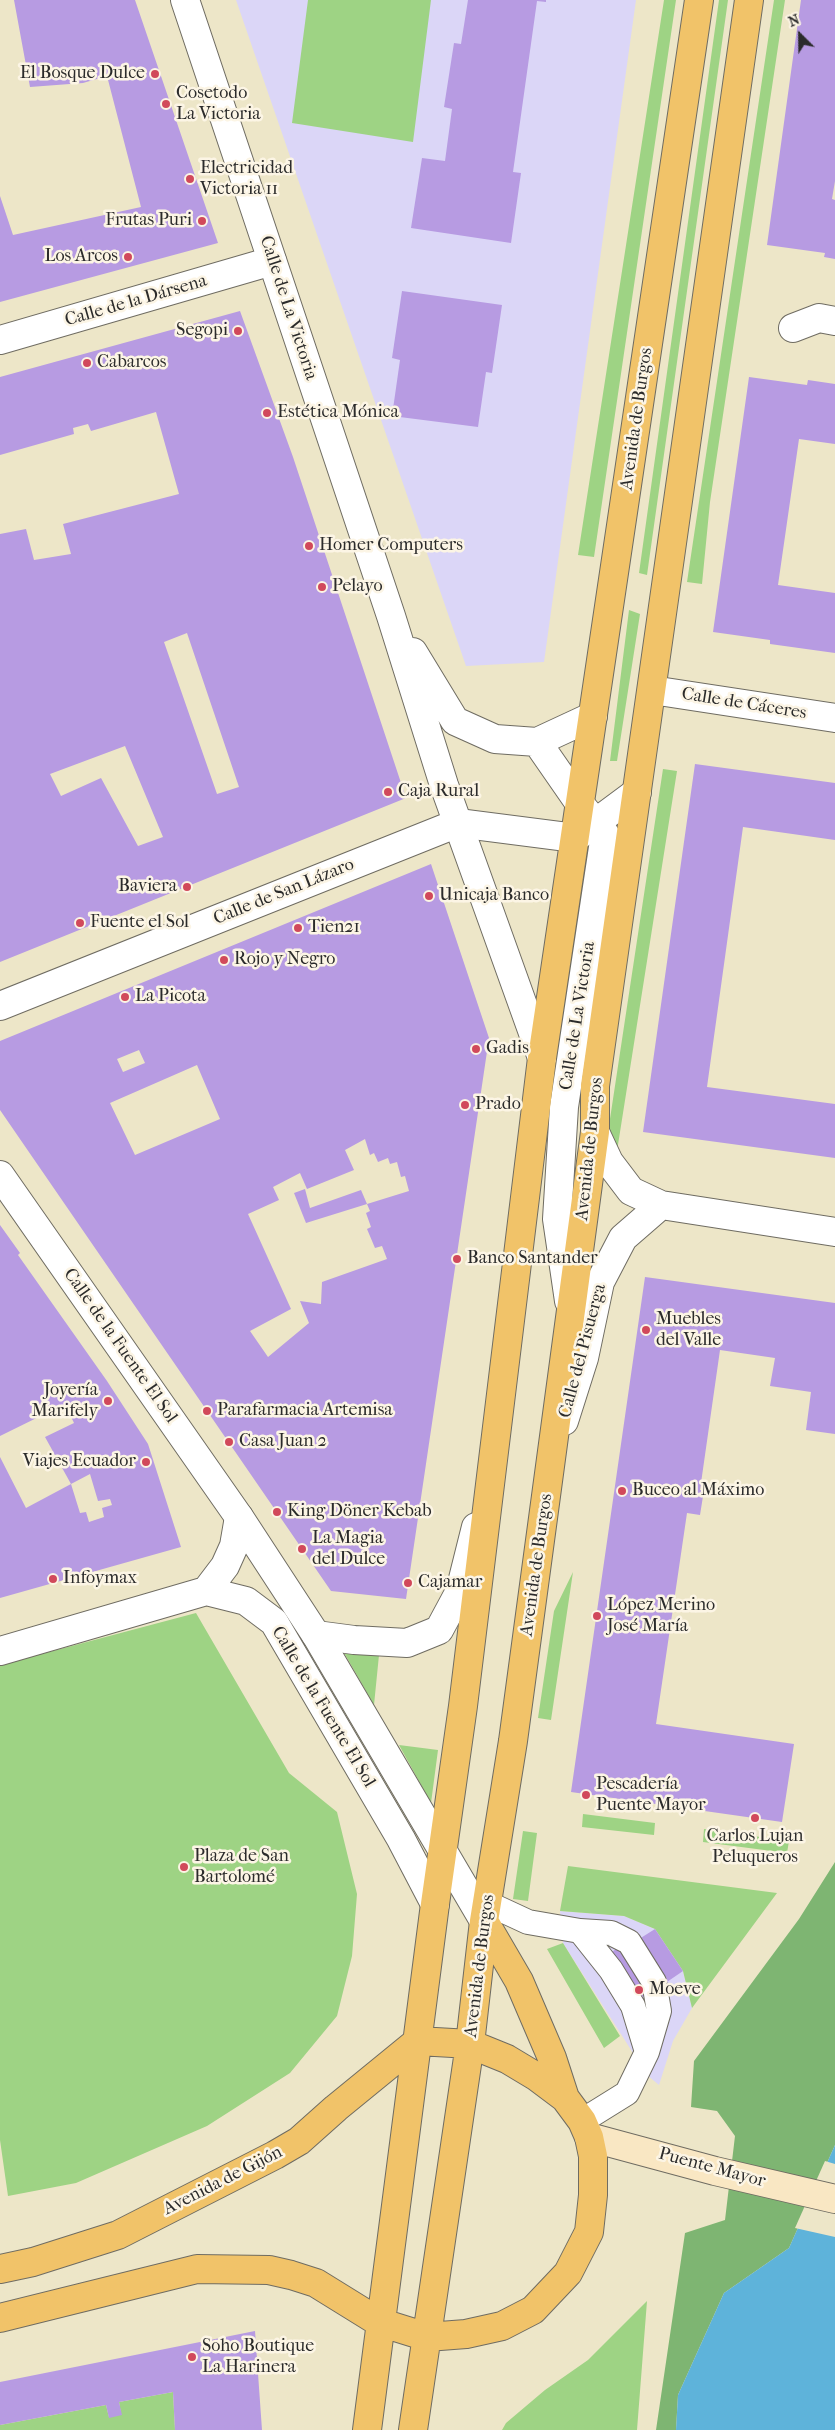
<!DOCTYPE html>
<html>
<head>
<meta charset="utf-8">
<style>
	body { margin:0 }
	#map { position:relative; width:835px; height:2430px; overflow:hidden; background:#ede6c8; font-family:"IM FELL French Canon",serif }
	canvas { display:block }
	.north { position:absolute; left:775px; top:10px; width:50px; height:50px; -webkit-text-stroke:4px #fcf5e5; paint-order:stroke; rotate:337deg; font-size:14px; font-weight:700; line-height:20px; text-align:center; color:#2b2b2b }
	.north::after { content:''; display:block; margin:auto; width:18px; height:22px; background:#2b2b2b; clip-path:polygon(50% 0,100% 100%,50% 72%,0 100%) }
</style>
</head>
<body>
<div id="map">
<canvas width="835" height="2430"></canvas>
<div class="north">N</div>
</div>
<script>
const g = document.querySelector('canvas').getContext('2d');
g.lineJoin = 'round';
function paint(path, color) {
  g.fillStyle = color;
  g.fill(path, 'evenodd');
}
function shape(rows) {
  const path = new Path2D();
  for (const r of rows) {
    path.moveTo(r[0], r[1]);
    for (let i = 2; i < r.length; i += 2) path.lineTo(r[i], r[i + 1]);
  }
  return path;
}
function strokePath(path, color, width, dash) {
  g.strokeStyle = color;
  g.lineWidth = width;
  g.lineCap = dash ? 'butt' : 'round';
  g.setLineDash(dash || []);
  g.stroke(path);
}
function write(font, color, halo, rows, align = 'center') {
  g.font = font + ' "IM FELL French Canon",serif';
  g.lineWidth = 5;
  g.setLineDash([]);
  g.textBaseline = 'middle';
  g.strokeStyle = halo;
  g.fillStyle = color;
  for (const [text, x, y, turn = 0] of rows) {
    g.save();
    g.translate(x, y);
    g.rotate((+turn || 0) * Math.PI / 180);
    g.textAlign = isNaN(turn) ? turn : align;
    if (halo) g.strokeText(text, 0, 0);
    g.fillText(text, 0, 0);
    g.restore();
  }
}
paint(shape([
	[236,0,636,0,544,662,466,666],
	[560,1911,624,1916,655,1929,683,1971,692,2008,673,2041,659,2085,647,2075,563,1943]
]), '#dbd6f7');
paint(shape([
	[308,0,431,0,413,142,292,123],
	[664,0,676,0,594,557,578,555],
	[719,0,728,0,647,575,639,573],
	[774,0,785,0,710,502,702,584,687,582],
	[629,610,640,614,617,761,610,761],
	[663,769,677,771,617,1151,608,1132],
	[573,1572,551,1720,538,1718,554,1611],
	[196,1613,289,1773,337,1812,357,1894,352,1956,337,2016,290,2073,207,2126,76,2183,8,2196,0,2140,0,1665],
	[343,1651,379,1655,374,1705],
	[399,1745,438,1750,431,1803],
	[583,1814,655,1823,654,1835,582,1827],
	[704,1829,789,1841,787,1853,703,1842],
	[523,1831,537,1833,528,1901,513,1899],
	[568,1866,777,1893,692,2008,683,1971,655,1929,624,1916,560,1911],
	[563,1943,620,2036,604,2048,547,1949],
	[647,2301,637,2430,502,2430,506,2423,545,2390,588,2360],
	[173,2392,175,2430,0,2430,0,2425,106,2405,109,2417,121,2414,119,2402]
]), '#9ed384');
paint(shape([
	[835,1862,835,2145,789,2248,724,2293,678,2395,676,2430,656,2430,685,2233,725,2220,735,2136,717,2111,691,2107,694,2061,799,1919]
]), '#7eb572');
paint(shape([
	[835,2145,835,2430,676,2430,678,2395,724,2293,789,2248]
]), '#5eb3da');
paint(shape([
	[825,2161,835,2164,835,2237,795,2228]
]), '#ede6c8');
paint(shape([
	[14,0,135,0,218,243,0,302,0,196,13,235,141,207,107,76,83,83,30,87],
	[468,0,546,0,546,2,537,1,513,172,521,173,511,243,411,228,422,158,445,161,452,109,444,107,454,43,461,44],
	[801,0,835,0,835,181,832,199,835,200,835,259,824,257,825,253,767,245],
	[402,291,502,305,492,373,486,372,478,427,392,416,400,360,392,358],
	[240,311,293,457,406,798,0,962,0,534,26,529,34,560,71,554,63,524,179,494,156,412,91,431,88,424,73,428,74,434,0,455,0,377],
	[187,633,239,787,217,794,164,642],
	[125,746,163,837,138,846,101,778,61,796,50,774],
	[749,377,807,385,808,380,835,384,835,444,799,439,778,585,835,593,835,653,770,644,770,640,713,632],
	[695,764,835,783,835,840,743,827,707,1087,835,1104,835,1158,643,1132],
	[431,864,489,1038,406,1599,331,1591,0,1110,0,1041],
	[139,1050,145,1063,123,1072,117,1059],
	[197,1065,220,1119,135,1155,110,1103],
	[365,1139,370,1155,374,1153,378,1162,388,1158,390,1164,397,1162,401,1177,405,1176,409,1191,367,1204,361,1190,310,1208,305,1189,294,1193,306,1223,367,1204,370,1211,366,1213,371,1227,367,1229,375,1248,382,1246,387,1259,322,1282,321,1304,300,1301,309,1323,268,1357,250,1331,291,1309,248,1214,279,1200,273,1187,300,1173,307,1189,354,1170,345,1150],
	[0,1225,20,1253,18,1255,107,1381,148,1444,181,1547,0,1598,0,1457,26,1508,71,1484,45,1437,74,1423,65,1404,0,1436],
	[90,1474,98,1501,110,1499,112,1505,102,1508,104,1517,89,1522,86,1512,80,1513,71,1484],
	[645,1277,835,1303,835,1434,806,1430,811,1392,770,1386,775,1358,720,1350,700,1490,704,1490,700,1515,687,1513,656,1724,794,1744,782,1822,571,1792],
	[655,1929,683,1971,664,1984,636,1941],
	[621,1946,651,1991,640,1998,610,1953],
	[255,2331,262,2430,175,2430,173,2392,119,2402,122,2415,109,2418,106,2405,0,2425,0,2382]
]), '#b79be2');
const service = shape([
	[487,1903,528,1922,580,1931,611,1970,633,2006,647,2052,627,2093,582,2121],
	[580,1931,611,1933,629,1942,654,1982,659,2011,647,2052]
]);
const minor = shape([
	[793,328,819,318,835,321],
	[0,340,272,261],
	[652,690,835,718],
	[0,1006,458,823,575,838,637,792],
	[206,1591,246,1601,274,1622,401,1839,435,1904],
	[206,1591,225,1566,234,1546,239,1517],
	[316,1635,354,1640,407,1643,439,1630,460,1591,476,1527],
	[0,1651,206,1591]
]);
const tertiary = shape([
	[185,0,391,616,444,785,542,1058],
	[413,652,455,721,495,739,537,742,593,716],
	[537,742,580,804,605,834,564,1107,557,1219,569,1301],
	[595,1132,609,1162,631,1191,661,1205,835,1232],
	[0,1175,239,1517,316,1635,484,1921],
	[564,1421,584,1358,600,1282,623,1238,661,1205]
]);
const secondary = shape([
	[589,2137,715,2171,835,2199]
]);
const trunk = shape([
	[484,1921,519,1981,552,2058,565,2098],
	[0,2269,33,2262,118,2235,275,2155,299,2141,336,2108,418,2041],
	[0,2318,197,2269,269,2270,291,2275,316,2283,379,2322,427,2337,466,2334,502,2326,533,2310,568,2273,589,2232,593,2195,593,2156,589,2137,582,2121,565,2098,537,2077,507,2059,470,2044,418,2041],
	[367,2430,435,1904,463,1706,542,1058,699,0],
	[413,2430,470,2044,484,1921,513,1741,595,1132,595,1086,749,0]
]);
strokePath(service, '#6f6c62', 26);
strokePath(minor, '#6f6c62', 30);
strokePath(tertiary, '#6f6c62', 30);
strokePath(secondary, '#6f6c62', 30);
strokePath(trunk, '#6f6c62', 30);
strokePath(service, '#fff', 24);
strokePath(minor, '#fff', 28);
strokePath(tertiary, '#fff', 28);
strokePath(secondary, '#f9e7c3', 28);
strokePath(trunk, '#f1c369', 28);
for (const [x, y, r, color] of [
	[155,74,5,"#d1495b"],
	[166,104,5,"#d1495b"],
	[190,179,5,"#d1495b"],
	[202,221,5,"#d1495b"],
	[128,257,5,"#d1495b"],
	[238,331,5,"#d1495b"],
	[87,363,5,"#d1495b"],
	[267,413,5,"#d1495b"],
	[309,546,5,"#d1495b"],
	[322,587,5,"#d1495b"],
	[388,792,5,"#d1495b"],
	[187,887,5,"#d1495b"],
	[429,896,5,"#d1495b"],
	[80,923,5,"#d1495b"],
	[298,928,5,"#d1495b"],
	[224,960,5,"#d1495b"],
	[125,997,5,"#d1495b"],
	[476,1049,5,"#d1495b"],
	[465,1105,5,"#d1495b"],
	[457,1259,5,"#d1495b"],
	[646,1330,5,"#d1495b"],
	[108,1401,5,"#d1495b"],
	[207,1411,5,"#d1495b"],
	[229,1442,5,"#d1495b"],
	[146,1462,5,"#d1495b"],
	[622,1491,5,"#d1495b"],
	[277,1512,5,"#d1495b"],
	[302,1549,5,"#d1495b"],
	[53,1579,5,"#d1495b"],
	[408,1583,5,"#d1495b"],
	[597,1616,5,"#d1495b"],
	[586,1795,5,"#d1495b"],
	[755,1818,5,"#d1495b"],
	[184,1867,5,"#d1495b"],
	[639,1990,5,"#d1495b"],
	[192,2357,5,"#d1495b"]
]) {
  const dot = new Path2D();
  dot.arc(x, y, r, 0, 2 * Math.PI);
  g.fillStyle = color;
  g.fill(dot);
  strokePath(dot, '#fcf5e5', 2);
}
write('18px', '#2b2b2b', '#fcf5e5', [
	["El Bosque Dulce",145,74,"right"],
	["Cosetodo",176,94],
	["La Victoria",176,115],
	["Electricidad",200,169],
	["Victoria 11",200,190],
	["Frutas Puri",192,221,"right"],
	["Los Arcos",118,257,"right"],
	["Segopi",228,331,"right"],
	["Cabarcos",97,363],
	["Estética Mónica",277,413],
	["Homer Computers",319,546],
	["Pelayo",332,587],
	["Caja Rural",398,792],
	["Baviera",177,887,"right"],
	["Unicaja Banco",439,896],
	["Fuente el Sol",90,923],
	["Tien21",308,928],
	["Rojo y Negro",234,960],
	["La Picota",135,997],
	["Gadis",486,1049],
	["Prado",475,1105],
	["Banco Santander",467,1259],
	["Muebles",656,1320],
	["del Valle",656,1341],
	["Joyería",98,1391,"right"],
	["Marifely",98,1412,"right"],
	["Parafarmacia Artemisa",217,1411],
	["Casa Juan 2",239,1442],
	["Viajes Ecuador",136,1462,"right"],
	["Buceo al Máximo",632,1491],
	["King Döner Kebab",287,1512],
	["La Magia",312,1539],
	["del Dulce",312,1560],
	["Infoymax",63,1579],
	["Cajamar",418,1583],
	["López Merino",607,1606],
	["José María",607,1627],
	["Pescadería",596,1785],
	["Puente Mayor",596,1806],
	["Carlos Lujan",755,1837,"center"],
	["Peluqueros",755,1858,"center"],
	["Plaza de San",194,1857],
	["Bartolomé",194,1878],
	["Moeve",649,1990],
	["Soho Boutique",202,2347],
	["La Harinera",202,2368]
], 'left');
write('18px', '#2b2b2b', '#fcf5e5', [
	["Calle de la Dársena",136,301,-16],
	["Calle de La Victoria",288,308,72],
	["Avenida de Burgos",637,419,-82],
	["Calle de Cáceres",744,704,9],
	["Calle de San Lázaro",284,892,-22],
	["Calle de La Victoria",578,1016,-81],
	["Avenida de Burgos",590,1149,-84],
	["Calle de la Fuente El Sol",120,1346,55],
	["Calle del Pisuerga",583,1351,-75],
	["Avenida de Burgos",537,1565,-82],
	["Calle de la Fuente El Sol",323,1707,59],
	["Avenida de Burgos",480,1966,-83],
	["Puente Mayor",712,2168,15],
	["Avenida de Gijón",223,2181,-27]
]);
</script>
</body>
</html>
